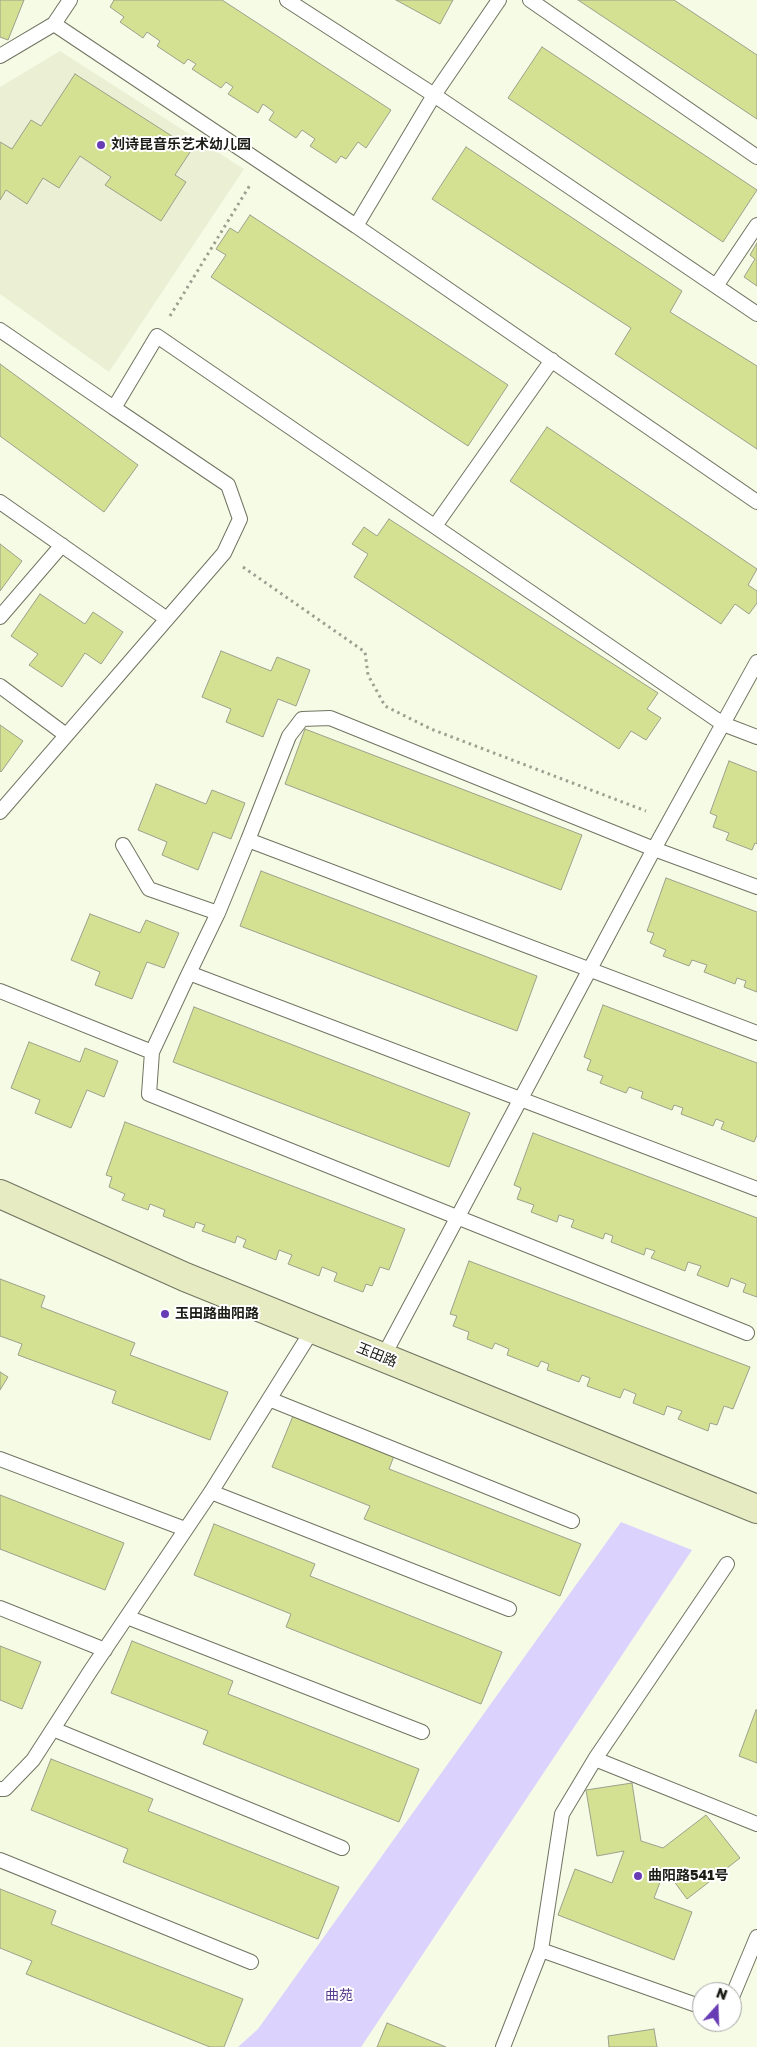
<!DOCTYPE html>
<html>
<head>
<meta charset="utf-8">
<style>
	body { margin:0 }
	#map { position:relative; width:757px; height:2047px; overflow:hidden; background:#f6fbe6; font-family:"Golos Text",sans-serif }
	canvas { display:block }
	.north { position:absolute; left:692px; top:1982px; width:50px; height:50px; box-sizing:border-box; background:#fff; border:1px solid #a4a5a2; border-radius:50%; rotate:20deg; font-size:14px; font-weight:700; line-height:20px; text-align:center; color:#1c1d16 }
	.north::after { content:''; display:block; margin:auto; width:18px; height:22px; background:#683cb4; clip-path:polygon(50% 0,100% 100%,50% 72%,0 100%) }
</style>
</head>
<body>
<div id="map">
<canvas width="757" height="2047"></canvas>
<div class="north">N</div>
</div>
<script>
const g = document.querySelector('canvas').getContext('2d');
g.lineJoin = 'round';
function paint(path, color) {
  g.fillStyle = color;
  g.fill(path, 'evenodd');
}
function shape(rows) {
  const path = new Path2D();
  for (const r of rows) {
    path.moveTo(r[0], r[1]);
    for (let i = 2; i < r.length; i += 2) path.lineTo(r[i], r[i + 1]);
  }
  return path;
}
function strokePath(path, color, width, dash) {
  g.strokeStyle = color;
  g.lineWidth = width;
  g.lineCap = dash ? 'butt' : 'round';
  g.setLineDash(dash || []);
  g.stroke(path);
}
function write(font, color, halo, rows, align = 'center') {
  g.font = font + ' "Golos Text","Noto Sans SC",sans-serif';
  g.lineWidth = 4;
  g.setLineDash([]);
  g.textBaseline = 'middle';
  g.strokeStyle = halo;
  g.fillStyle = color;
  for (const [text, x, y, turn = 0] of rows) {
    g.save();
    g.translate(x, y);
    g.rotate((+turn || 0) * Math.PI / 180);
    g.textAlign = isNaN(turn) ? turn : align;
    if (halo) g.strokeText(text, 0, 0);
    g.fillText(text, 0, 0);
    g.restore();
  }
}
paint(shape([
	[60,51,244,169,109,372,0,294,0,87]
]), '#ebf0d4');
paint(shape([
	[621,1522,692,1550,361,2047,238,2047,258,2029]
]), '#dcd2fe');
const building = shape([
	[0,0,24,0,8,40,0,37,0,0],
	[114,0,222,0,391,110,366,148,358,142,346,159,341,156,336,163,310,146,315,139,302,130,296,138,269,120,274,112,263,104,258,113,228,94,233,87,226,82,221,88,192,69,196,64,188,59,184,64,157,46,160,41,147,32,143,38,120,22,124,17,110,7,114,0],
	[396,0,453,0,440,24,396,0],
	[578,0,674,0,757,55,757,119,578,0],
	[542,47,757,190,723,242,508,98,542,47],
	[75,74,192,149,175,175,186,182,161,221,105,185,111,177,80,156,59,188,43,178,27,204,6,190,0,200,0,142,12,149,31,120,41,126,75,74],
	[466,147,682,291,670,312,757,366,757,449,615,354,631,328,432,199,466,147],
	[250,215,508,385,468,446,211,277,226,255,216,249,230,228,238,233,250,215],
	[757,243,757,286,744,277,755,259,750,255,757,243],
	[0,364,138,465,104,512,0,436,0,364],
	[547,427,757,569,748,585,757,591,757,603,749,614,735,604,721,624,510,481,547,427],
	[389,519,658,693,647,709,661,718,646,740,631,731,619,749,354,577,368,554,352,544,364,527,377,536,389,519],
	[0,544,22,561,0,591,0,544],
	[40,594,85,624,93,612,123,632,101,664,85,653,62,687,29,665,38,654,11,636,40,594],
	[221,651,271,671,277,657,310,670,296,706,278,699,263,737,226,722,231,709,202,697,221,651],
	[0,725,23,741,1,772,0,771,0,725],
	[305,729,582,835,561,890,285,784,305,729],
	[729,761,757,772,757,844,755,843,752,850,726,840,729,833,713,827,717,816,710,813,729,761],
	[156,784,206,804,212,790,245,803,231,839,213,832,198,870,162,855,167,842,138,830,156,784],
	[261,871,537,976,517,1031,240,926,261,871],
	[666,878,757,912,757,992,744,987,746,981,737,978,735,984,704,972,707,965,692,960,689,966,663,956,666,950,650,943,654,933,647,931,666,878],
	[90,914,140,933,146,920,179,933,164,968,147,962,132,999,95,985,100,972,71,960,90,914],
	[603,1005,757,1063,757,1135,754,1142,721,1129,724,1122,716,1119,713,1126,681,1114,683,1108,674,1105,672,1110,641,1098,643,1092,629,1087,626,1093,600,1083,603,1076,587,1070,591,1060,584,1057,603,1005],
	[194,1007,470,1113,449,1167,173,1062,194,1007],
	[29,1042,80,1062,85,1048,118,1061,104,1097,87,1090,71,1128,35,1113,40,1100,11,1088,29,1042],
	[125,1122,405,1229,389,1270,380,1267,372,1286,366,1284,363,1292,334,1281,337,1273,322,1267,319,1276,288,1264,292,1255,279,1250,276,1260,243,1247,246,1240,237,1236,235,1243,202,1231,205,1225,196,1222,194,1228,163,1216,165,1210,150,1204,148,1210,122,1200,125,1194,109,1187,112,1177,106,1175,125,1122],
	[533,1133,757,1218,757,1297,743,1292,746,1284,731,1278,728,1287,697,1275,701,1266,688,1262,685,1271,651,1258,655,1251,646,1248,644,1255,611,1242,613,1236,605,1233,603,1239,571,1227,574,1220,559,1215,557,1222,531,1212,534,1205,517,1199,521,1188,514,1185,533,1133],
	[469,1261,750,1367,733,1409,724,1406,717,1425,710,1423,708,1431,678,1419,682,1411,667,1406,664,1415,633,1403,636,1394,624,1389,620,1398,587,1386,590,1378,582,1375,579,1382,547,1370,549,1364,541,1361,538,1367,507,1355,509,1349,495,1343,492,1349,467,1339,469,1332,453,1326,457,1316,450,1314,469,1261],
	[0,1279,45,1296,41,1307,135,1343,130,1355,228,1392,210,1440,112,1403,116,1391,18,1355,22,1344,0,1336,0,1279],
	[0,1372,8,1377,0,1390,0,1372],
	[293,1416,394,1456,389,1469,581,1544,560,1596,364,1519,370,1506,272,1467,293,1416],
	[0,1495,124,1543,105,1590,0,1549,0,1495],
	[214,1524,315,1564,310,1576,502,1652,481,1704,286,1627,291,1614,194,1575,214,1524],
	[132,1641,233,1681,228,1694,419,1769,399,1822,203,1744,208,1731,111,1693,132,1641],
	[0,1646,41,1662,22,1709,0,1700,0,1646],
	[756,1710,757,1710,757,1763,739,1756,756,1710],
	[51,1759,153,1799,148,1811,339,1887,318,1939,123,1862,128,1849,31,1810,51,1759],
	[632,1783,641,1841,663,1848,706,1815,740,1858,687,1899,665,1869,654,1898,692,1912,674,1960,558,1915,575,1869,612,1883,624,1851,597,1856,586,1790,632,1783],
	[0,1889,56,1911,51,1924,243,1999,224,2047,210,2047,26,1974,32,1961,0,1948,0,1889],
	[387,2023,446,2047,377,2047,387,2023],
	[654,2029,657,2047,609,2047,608,2036,654,2029]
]);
paint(building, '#d5e192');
strokePath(building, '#9ca08c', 1);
const lane = shape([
	[70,0,54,24,356,226],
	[287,0,434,95,757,314],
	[499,0,434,95,356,226,757,502],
	[530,0,757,157],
	[0,56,54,24],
	[716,286,757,225],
	[0,330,114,408],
	[0,502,167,619],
	[435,526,552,360],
	[0,617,62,545],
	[0,686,66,735],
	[0,812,224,553,240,519,228,485,114,408,157,336,723,724,757,737],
	[123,845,149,889,218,913,248,840],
	[757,887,654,849,330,718,302,719,289,736,248,840,757,1033],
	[218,913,189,973,757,1189],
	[189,973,152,1052,149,1094,747,1333],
	[0,991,152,1052],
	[383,1357,654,849,757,662],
	[269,1399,572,1521],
	[0,1459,185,1529],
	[211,1492,509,1609],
	[0,1608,105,1650],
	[127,1617,422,1732],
	[53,1729,342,1848],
	[595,1759,757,1824],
	[0,1789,5,1789,33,1760,91,1670,211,1492,313,1329],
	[0,1860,251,1962],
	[541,1950,702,2007],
	[732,1997,757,1937],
	[503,2047,541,1950,562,1814,595,1759,727,1564]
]);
const secondary = shape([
	[0,1194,185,1277,757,1509]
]);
strokePath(lane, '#707461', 16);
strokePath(secondary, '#707461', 30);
strokePath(shape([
	[170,316,250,185],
	[243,567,365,652,368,675,385,706,431,729,646,811]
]), '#9da091', 3, [2.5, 4]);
strokePath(lane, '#fff', 14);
strokePath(secondary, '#e6ebc2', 28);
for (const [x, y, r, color] of [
	[101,145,5,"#683cb4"],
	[165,1314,5,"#683cb4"],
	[638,1876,5,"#683cb4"]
]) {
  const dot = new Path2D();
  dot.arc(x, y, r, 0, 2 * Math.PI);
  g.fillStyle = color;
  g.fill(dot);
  strokePath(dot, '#fff', 2);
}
write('bold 14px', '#1c1d16', '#fff', [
	["刘诗昆音乐艺术幼儿园",111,145],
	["玉田路曲阳路",175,1314],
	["曲阳路541号",648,1876]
], 'left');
write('14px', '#1c1d16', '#fff', [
	["玉田路",377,1355,22]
]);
write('14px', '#563a8d', '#fff', [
	["曲苑",339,1996]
]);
</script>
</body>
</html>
